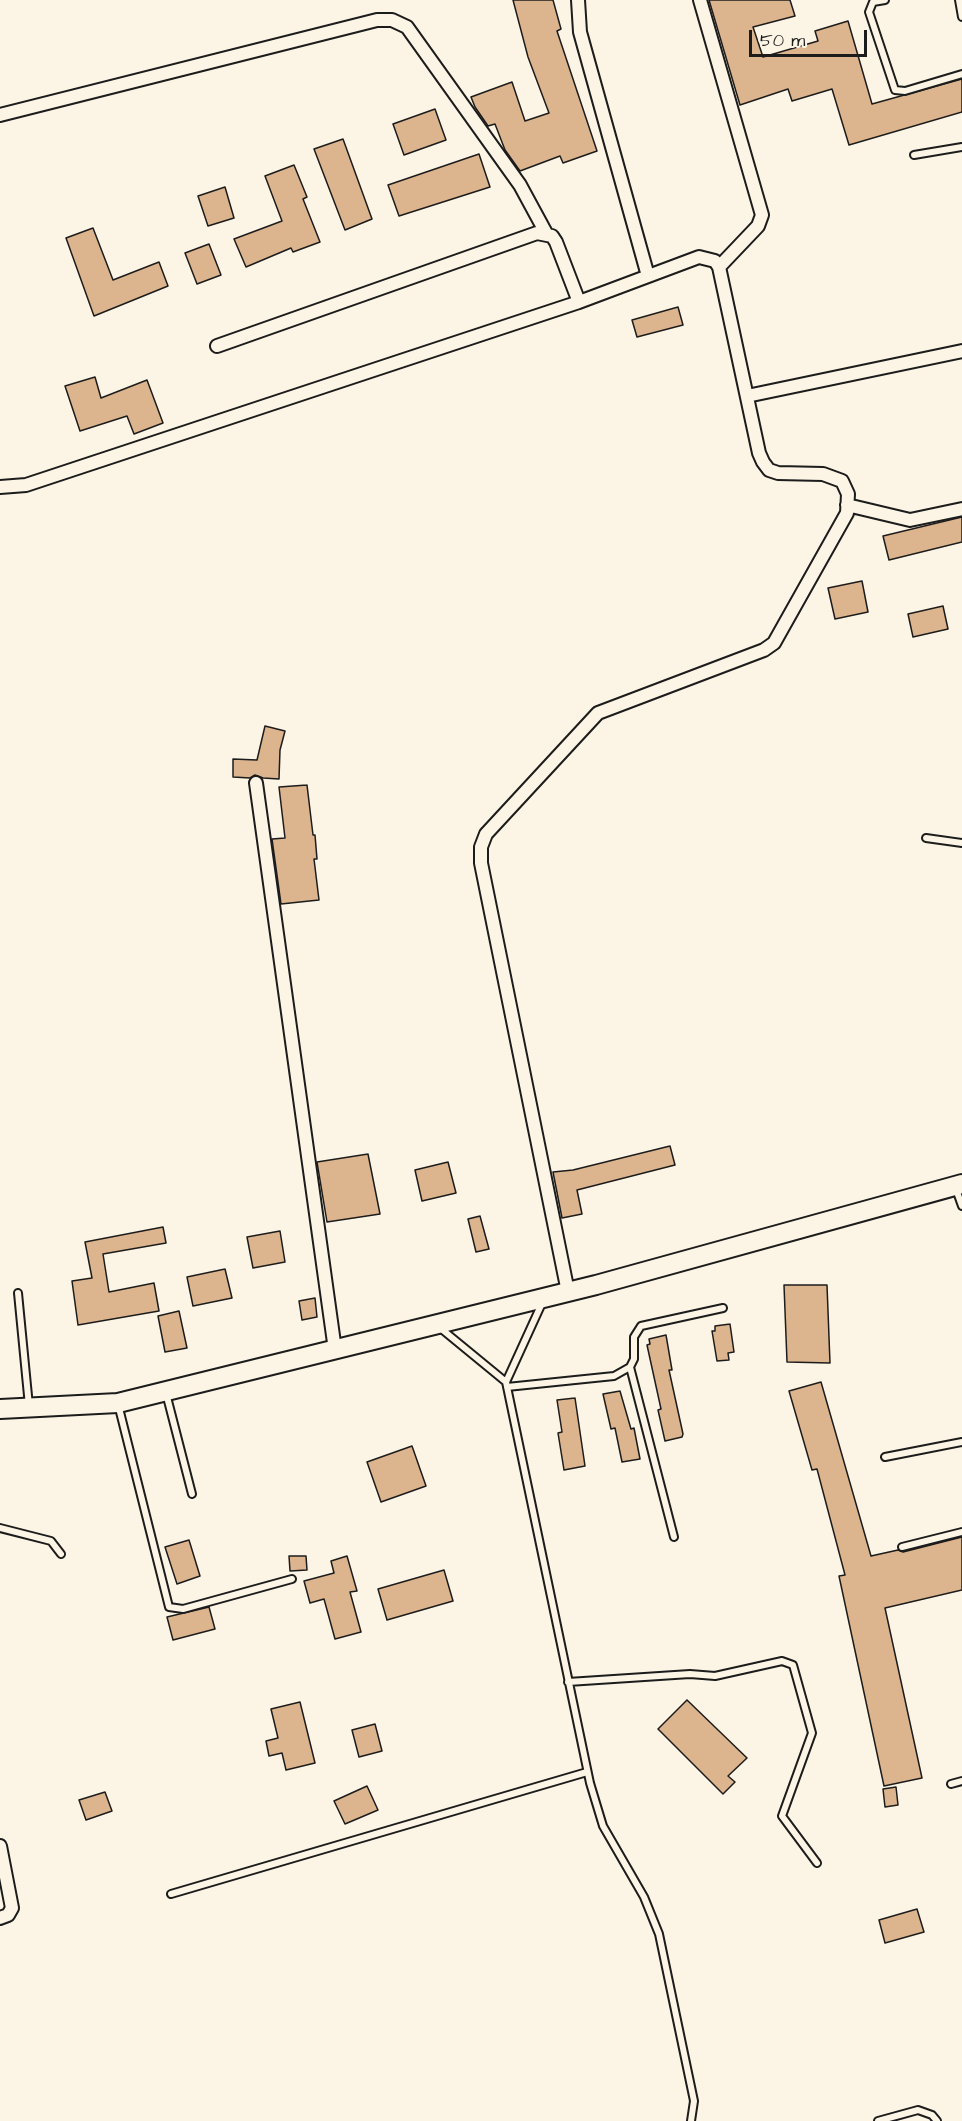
<!DOCTYPE html>
<html>
<head>
<meta charset="utf-8">
<style>
	body { margin:0 }
	#map { position:relative; width:962px; height:2121px; overflow:hidden; background:#fcf5e5; font-family:"Architects Daughter",sans-serif }
	canvas { display:block }
	.scale { position:absolute; left:749px; top:30px; width:118px; height:27px; box-sizing:border-box; border:3px solid #1c1c1c; border-top:0; padding-left:8px; font-size:18px; line-height:21px; white-space:nowrap; color:#1c1c1c; -webkit-text-stroke:4px #fcf5e5; paint-order:stroke }
</style>
</head>
<body>
<div id="map">
<canvas width="962" height="2121"></canvas>
<div class="scale">50 m</div>
</div>
<script>
const g = document.querySelector('canvas').getContext('2d');
g.lineJoin = 'round';
function paint(path, color) {
  g.fillStyle = color;
  g.fill(path, 'evenodd');
}
function shape(rows) {
  const path = new Path2D();
  for (const r of rows) {
    path.moveTo(r[0], r[1]);
    for (let i = 2; i < r.length; i += 2) path.lineTo(r[i], r[i + 1]);
  }
  return path;
}
function strokePath(path, color, width, dash) {
  g.strokeStyle = color;
  g.lineWidth = width;
  g.lineCap = dash ? 'butt' : 'round';
  g.setLineDash(dash || []);
  g.stroke(path);
}
const building = shape([
	[513,0,553,0,561,29,557,31,597,151,563,163,560,156,520,171,505,150,495,124,488,126,475,107,471,97,512,82,525,121,549,113,528,57,513,0],
	[709,0,790,0,795,16,753,27,763,57,818,41,815,31,848,21,872,104,962,79,962,112,849,145,832,89,792,101,788,89,740,105,709,0],
	[435,109,446,140,404,155,393,124,435,109],
	[343,139,372,219,345,230,314,149,343,139],
	[479,154,490,187,399,216,388,185,479,154],
	[294,165,307,197,303,199,320,242,293,252,291,248,246,267,234,239,282,221,265,176,294,165],
	[225,187,234,218,208,226,198,196,225,187],
	[93,228,113,280,159,262,168,286,94,316,66,238,93,228],
	[209,244,221,275,197,284,185,253,209,244],
	[678,307,683,325,637,337,632,320,678,307],
	[95,377,101,398,147,380,163,423,134,434,127,416,80,431,65,386,95,377],
	[962,517,962,542,889,560,883,536,962,517],
	[862,581,868,612,835,619,828,588,862,581],
	[943,606,948,629,913,637,908,614,943,606],
	[265,726,285,731,280,750,279,779,263,778,255,775,250,778,233,777,233,759,257,760,265,726],
	[307,785,313,835,315,835,317,859,314,859,319,900,281,904,272,839,285,838,279,787,307,785],
	[670,1146,675,1165,577,1190,582,1214,562,1218,553,1172,573,1170,670,1146],
	[368,1154,380,1214,327,1222,317,1162,368,1154],
	[448,1162,456,1193,422,1201,415,1170,448,1162],
	[480,1216,489,1249,476,1252,468,1219,480,1216],
	[163,1227,166,1243,103,1254,109,1292,154,1283,159,1311,78,1325,72,1281,92,1278,85,1242,163,1227],
	[280,1231,285,1262,253,1268,247,1237,280,1231],
	[225,1269,232,1298,193,1306,187,1277,225,1269],
	[784,1285,827,1285,830,1363,787,1362,784,1285],
	[315,1298,317,1317,302,1320,299,1301,315,1298],
	[179,1311,187,1348,165,1352,158,1316,179,1311],
	[730,1324,734,1352,728,1353,729,1360,717,1361,712,1331,715,1331,715,1326,730,1324],
	[666,1335,672,1370,669,1370,683,1434,682,1437,665,1441,658,1410,661,1409,647,1345,650,1344,649,1339,666,1335],
	[821,1382,871,1556,898,1550,903,1552,962,1537,962,1590,885,1608,922,1778,884,1786,839,1576,845,1575,817,1469,812,1470,789,1391,821,1382],
	[620,1391,631,1429,634,1428,640,1459,622,1462,615,1428,611,1429,603,1394,620,1391],
	[575,1398,585,1466,564,1470,558,1433,562,1432,557,1400,575,1398],
	[412,1446,426,1486,381,1502,367,1462,412,1446],
	[189,1540,200,1576,177,1584,165,1547,189,1540],
	[289,1556,306,1556,307,1570,290,1571,289,1556],
	[347,1556,357,1591,350,1592,361,1632,335,1639,324,1599,310,1603,304,1581,334,1573,331,1561,347,1556],
	[444,1570,453,1601,387,1620,378,1589,444,1570],
	[209,1607,215,1629,173,1640,167,1617,209,1607],
	[687,1700,747,1758,728,1776,735,1782,723,1794,658,1729,687,1700],
	[300,1702,315,1763,286,1770,282,1753,269,1756,266,1741,278,1738,271,1709,300,1702],
	[375,1724,382,1751,359,1757,352,1730,375,1724],
	[367,1786,378,1810,345,1824,334,1801,367,1786],
	[896,1787,898,1805,885,1807,883,1789,896,1787],
	[105,1792,112,1811,86,1820,79,1800,105,1792],
	[917,1909,924,1932,885,1943,879,1920,917,1909]
]);
paint(building, '#dcb48d');
strokePath(building, '#1c1c1c', 1.5);
const service = shape([
	[885,0,873,2,869,12,895,90,905,91,962,74],
	[959,0,962,17],
	[914,155,962,147],
	[926,838,962,843],
	[956,1189,962,1206],
	[18,1293,29,1406],
	[439,1327,506,1382,590,1783,603,1826,644,1897,659,1934,694,2101,691,2121],
	[630,1367,674,1537],
	[506,1382,543,1301],
	[507,1387,614,1376,630,1367,634,1359,634,1337,641,1326,723,1308],
	[166,1393,192,1494],
	[118,1404,169,1607,183,1609,292,1579],
	[885,1457,962,1442],
	[0,1528,51,1541,61,1554],
	[902,1547,962,1532],
	[568,1682,690,1674,715,1676,782,1661,793,1665,812,1733,782,1816,817,1863],
	[951,1784,962,1781],
	[171,1894,587,1772],
	[878,2121,918,2110,932,2115,937,2121]
]);
const minor = shape([
	[578,0,580,32,648,276],
	[700,0,762,215,758,226,719,267],
	[0,115,377,20,392,20,407,27,520,185,546,233],
	[217,346,537,233,552,236,556,242,579,302],
	[747,396,962,351],
	[0,487,26,485,579,302,699,257,715,261,719,267,759,453,763,462,769,470,778,473,823,474,842,481,848,494,847,513,774,643,764,650,598,713,486,834,481,847,481,863,568,1292],
	[847,505,910,520,962,509],
	[256,783,335,1350],
	[0,1846,12,1908,8,1915,0,1918]
]);
const secondary = shape([
	[0,1409,118,1403,596,1285,962,1184]
]);
strokePath(service, '#1c1c1c', 10);
strokePath(minor, '#1c1c1c', 16);
strokePath(secondary, '#1c1c1c', 22);
strokePath(service, '#fcf5e5', 6);
strokePath(minor, '#fcf5e5', 12);
strokePath(secondary, '#fcf5e5', 18);
</script>
</body>
</html>
